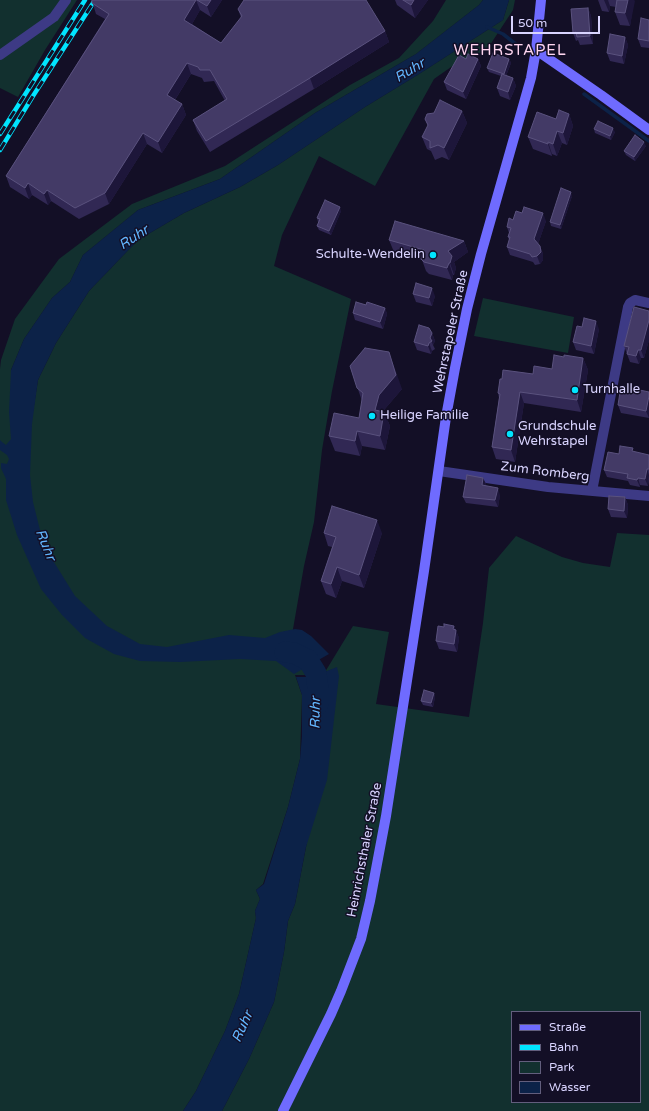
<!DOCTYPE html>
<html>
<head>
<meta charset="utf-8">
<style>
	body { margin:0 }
	#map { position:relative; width:649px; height:1111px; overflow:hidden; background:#130f26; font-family:"Varela Round",sans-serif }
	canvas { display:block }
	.legend { position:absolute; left:511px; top:1011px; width:130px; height:92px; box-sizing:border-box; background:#130f26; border:1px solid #625e7d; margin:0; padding:5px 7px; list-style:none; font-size:12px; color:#d9d4ff }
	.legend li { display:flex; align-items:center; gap:8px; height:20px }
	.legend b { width:20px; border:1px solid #625e7d }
	.scale { position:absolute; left:511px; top:16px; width:89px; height:18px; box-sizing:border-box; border:2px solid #d9d4ff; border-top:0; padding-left:5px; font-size:12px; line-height:14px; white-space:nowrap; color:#d9d4ff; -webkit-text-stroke:3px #130f26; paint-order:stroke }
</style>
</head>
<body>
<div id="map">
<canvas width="649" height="1111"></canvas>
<ul class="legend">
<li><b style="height:5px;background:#6f6bff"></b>Straße</li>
<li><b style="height:5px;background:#00e5ff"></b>Bahn</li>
<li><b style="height:11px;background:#12302f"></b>Park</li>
<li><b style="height:11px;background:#0c2248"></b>Wasser</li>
</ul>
<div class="scale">50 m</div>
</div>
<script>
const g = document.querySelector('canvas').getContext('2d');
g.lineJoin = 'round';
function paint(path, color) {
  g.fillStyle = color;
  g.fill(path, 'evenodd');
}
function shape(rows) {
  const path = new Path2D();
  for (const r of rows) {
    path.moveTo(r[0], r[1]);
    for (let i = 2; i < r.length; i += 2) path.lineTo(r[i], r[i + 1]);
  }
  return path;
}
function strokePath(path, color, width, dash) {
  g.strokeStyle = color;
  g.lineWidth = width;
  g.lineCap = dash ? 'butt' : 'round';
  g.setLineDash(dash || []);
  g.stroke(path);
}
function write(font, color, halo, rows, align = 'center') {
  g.font = font + ' "Varela Round",sans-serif';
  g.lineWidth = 3;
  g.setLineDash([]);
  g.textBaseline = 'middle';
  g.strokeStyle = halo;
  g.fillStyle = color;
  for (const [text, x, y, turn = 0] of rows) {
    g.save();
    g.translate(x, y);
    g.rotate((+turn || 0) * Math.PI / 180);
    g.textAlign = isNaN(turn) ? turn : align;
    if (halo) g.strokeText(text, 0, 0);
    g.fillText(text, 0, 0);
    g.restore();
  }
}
paint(shape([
	[0,0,62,0,55,12,0,52],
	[69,0,77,0,45,50,18,97,0,88,0,59],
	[446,0,483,0,479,5,416,54,315,113,220,179,138,210,83,255,70,282,52,298,24,339,11,370,31,424,38,380,56,343,89,291,138,240,184,213,240,187,278,165,365,107,419,74,503,20,509,0,515,0,513,10,488,48,472,58,461,60,434,79,375,186,319,156,282,235,274,266,351,299,332,391,322,450,314,522,304,566,289,652,311,675,295,675,302,695,300,759,288,807,263,884,256,890,260,899,255,911,256,918,239,994,225,1031,196,1091,183,1111,0,1111,0,369,1,360,15,319,59,259,132,204,225,166,350,85,399,58,433,21],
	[483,298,574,317,568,353,474,336],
	[617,533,649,535,649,1111,222,1111,249,1059,274,1002,284,952,288,921,295,904,306,847,337,668,325,672,353,626,389,632,376,704,469,717,483,623,489,568,516,536,562,557,583,563,610,567],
	[512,1012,640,1012,640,1102,512,1102]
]), '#12302f');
paint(shape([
	[483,0,509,0,503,20,419,74,365,107,278,165,240,187,184,213,138,240,89,291,56,343,38,380,32,424,30,475,33,502,44,546,75,596,107,626,140,644,167,647,229,635,265,638,280,632,295,629,302,630,311,636,329,654,294,674,276,661,240,659,180,662,140,661,114,654,85,638,62,615,41,589,17,535,6,500,6,479,1,468,1,463,7,464,9,459,7,455,0,450,0,440,2,442,6,445,11,439,9,412,11,370,24,339,52,298,70,282,83,255,138,210,220,179,315,113,416,54,479,5],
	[337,667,339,676,327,780,306,847,295,904,288,921,284,952,274,1002,249,1059,222,1111,183,1111,196,1091,225,1031,239,994,256,918,255,911,260,899,256,890,264,884,288,807,300,759,302,736,302,695,296,677,312,677]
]), '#0c2248');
strokePath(shape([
	[487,27,503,34,517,45],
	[584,94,649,141]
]), '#0c2248', 3.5);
strokePath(shape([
	[285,652,294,653,308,660,316,673,318,688,318,704]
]), '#0c2248', 21);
strokePath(shape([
	[0,55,54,17,66,0],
	[439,471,548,487,649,496],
	[592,491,628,307,630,303,635,300,649,303]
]), '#3d3a85', 10);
strokePath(shape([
	[536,50,601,95,649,130],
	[283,1111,331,1014,341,991,361,939,370,901,386,816,424,571,446,417,455,368,467,309,481,254,531,78,536,50,541,0]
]), '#6f6bff', 10);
const rail = shape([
	[0,134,85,0],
	[0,150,33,96,95,0]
]);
strokePath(rail, '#00e5ff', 4.5);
strokePath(rail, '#130f26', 3, [9]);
paint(shape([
	[92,0,222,0,211,17,200,10,192,24,221,43,241,18,238,9,385,31,389,42,314,89,210,152,197,131,193,120,225,101,214,81,204,82,202,78,191,74,175,100,182,104,186,115,162,153,147,144,109,204,79,219,51,201,48,205,32,195,29,199,10,187,6,176,105,19,96,14,92,1],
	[395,0,428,0,415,18,397,5],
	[598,0,634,0,630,26,620,25,615,12,616,7,610,6,609,12,602,11],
	[588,8,591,16,593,44,580,45,578,40,576,41,573,33],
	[649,20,649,48,641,47,638,39],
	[625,37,628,45,624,64,610,61,607,53],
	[466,59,478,59,481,66,466,99,447,90,444,82],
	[509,59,511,63,506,76,513,78,516,86,510,100,500,96,497,88,501,76,489,72,487,68],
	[462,111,467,123,449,160,442,157,435,160,431,151,427,149,422,137,428,126,425,119],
	[569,114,573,126,567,145,562,143,557,156,552,154,552,156,533,149,528,137,556,119],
	[594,129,615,132,611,140,595,133],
	[646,146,635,161,626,155,624,151],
	[572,196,561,229,551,226,550,222],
	[341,211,331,235,319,230,317,226,319,222,318,222,317,218],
	[513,220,546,221,538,244,540,246,543,254,543,260,540,264,535,265,533,262,510,255,507,247,509,240,508,237,509,233,507,227],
	[389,240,464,241,468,252,454,262,456,268,454,275,453,275,452,280,429,274,426,271,422,260,394,252],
	[413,294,435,296,432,306,416,302],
	[366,305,385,308,387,314,383,329,355,320,353,313],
	[649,311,649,340,644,358,641,358,639,364,630,362,624,346],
	[582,327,599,329,594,354,576,350,573,342],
	[432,333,435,341,433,345,435,349,432,351,431,354,417,350,414,342],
	[564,357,583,358,588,370,581,412,524,403,515,462,496,459,492,447,499,398,498,393,502,379,533,374,552,369],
	[350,366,402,389,384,410,384,412,390,426,385,450,362,446,360,456,335,451,329,436,359,418,362,401],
	[649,392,649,418,621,413,618,405],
	[634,452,649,455,649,479,648,486,640,485,640,487,630,485,628,481,607,477,604,470,619,454],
	[483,478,486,484,485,486,500,495,498,507,466,503,463,497],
	[625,497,628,505,627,518,611,517,608,509],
	[324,533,382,533,364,588,342,581,336,598,326,594,321,581,332,547,328,546],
	[454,626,459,638,457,652,439,649,436,641,444,627],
	[434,693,435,697,433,707,423,705,421,701]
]), '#312854');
paint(shape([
	[196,0,200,10,188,31,184,20],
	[211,0,222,0,211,17,207,6],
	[414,0,428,0,415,18,411,5],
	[604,0,608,0,610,6,609,12],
	[628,0,634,0,635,1,630,26,625,13],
	[588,8,591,16,593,44,590,36],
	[385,31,389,42,314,89,310,78],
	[625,37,628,45,624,64,622,56],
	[478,59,481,66,466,99,463,92],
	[509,59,511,63,505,78,504,74],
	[187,63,191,74,171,106,167,95],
	[513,78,516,86,510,100,508,92],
	[182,104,186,115,162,153,158,142],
	[462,111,467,123,449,160,444,148],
	[569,114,573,126,567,145,563,133],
	[613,128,615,132,611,140,610,136],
	[557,131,562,143,557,156,553,144],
	[143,133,147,144,109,204,105,193],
	[548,142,552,154,552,156,548,144],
	[644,142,646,146,635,161,634,157],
	[28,183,32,195,29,199,25,188],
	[47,190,51,201,48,205,44,194],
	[571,192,572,196,561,229,560,225],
	[340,207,341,211,331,235,329,231],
	[543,213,546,221,537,247,534,239],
	[464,241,468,252,454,262,456,268,454,275,450,263,448,251],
	[540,246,543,254,543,260,540,264,537,256],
	[449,263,453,275,452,280,447,268],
	[432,288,435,296,432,306,429,298],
	[385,308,387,314,383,329,380,322],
	[649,320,649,340,644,358,641,350],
	[596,321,599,329,594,354,591,346],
	[432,333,435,341,433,345,430,338],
	[429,343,432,351,431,354,428,346],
	[638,350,641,358,639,364,636,356],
	[389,352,402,389,384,410,380,425,375,410],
	[583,358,588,370,581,412,577,400],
	[520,392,524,403,515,462,511,450],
	[649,396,649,418,646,411],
	[384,412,390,426,385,450,380,436],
	[357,431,362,446,360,456,355,441],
	[647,469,649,475,648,486,645,479],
	[483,478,486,484,484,492,482,485],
	[638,478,640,485,640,487,637,480],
	[498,488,500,495,498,507,495,500],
	[625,497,628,505,627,518,624,511],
	[377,520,382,533,364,588,359,575],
	[337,567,342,581,336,598,331,584],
	[454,626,456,632,456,630,459,638,457,652,454,644,453,629],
	[434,693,435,697,433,707,431,703]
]), '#1d163a');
const building = shape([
	[92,0,196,0,184,20,221,43,242,16,238,9,244,0,366,0,385,31,310,78,206,141,193,120,227,99,210,70,200,70,198,67,187,63,167,95,182,104,158,142,143,133,105,193,75,208,47,190,44,194,28,183,25,188,6,176,109,14,92,3,92,0],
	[197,0,211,0,207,6,197,0],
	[403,0,414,0,411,5,403,0],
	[617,0,628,0,625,13,615,12,617,0],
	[588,8,590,36,577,37,576,32,573,33,571,9,588,8],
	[641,18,649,20,649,41,638,39,641,18],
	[610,34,625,37,622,56,607,53,610,34],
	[493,53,509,59,504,74,487,68,493,53],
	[468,54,478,59,463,92,444,82,459,55,466,59,468,54],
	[502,74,513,78,508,92,497,88,502,74],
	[440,100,462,111,444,148,438,145,430,148,430,141,422,137,428,125,425,119,427,114,434,113,440,100],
	[559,110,569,114,563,133,557,131,553,144,548,142,548,144,528,137,537,112,556,119,559,110],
	[598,121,613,128,610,136,594,129,598,121],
	[635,135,644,142,634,157,624,151,635,135],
	[561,188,571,192,560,225,550,222,561,188],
	[325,200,340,207,329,231,317,226,320,219,317,218,325,200],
	[524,207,543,213,534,239,540,246,541,252,537,256,532,257,530,254,507,247,510,237,508,237,511,228,507,227,509,218,513,220,516,211,522,213,524,207],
	[395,221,464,241,448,251,452,256,450,263,449,263,447,268,424,262,421,259,424,250,389,240,395,221],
	[416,283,432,288,429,298,413,294,416,283],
	[356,302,366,305,367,302,385,308,380,322,353,313,356,302],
	[634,307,649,311,649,320,641,350,638,350,636,356,627,354,629,347,624,346,634,307],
	[584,318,596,321,591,346,573,342,577,326,582,327,584,318],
	[419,325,429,328,432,333,430,338,432,341,429,343,428,346,414,342,419,325],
	[365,348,389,352,396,375,379,395,375,410,384,412,380,436,357,431,355,441,329,436,334,413,359,418,363,393,357,388,350,366,365,348],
	[554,355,564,357,564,355,583,358,577,400,520,392,511,450,492,447,500,394,498,393,500,379,502,379,503,370,533,374,534,366,552,369,554,355],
	[621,386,649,392,649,396,646,411,618,405,621,386],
	[620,446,633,448,632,451,649,455,649,469,647,469,645,479,638,478,637,480,627,478,628,474,604,470,608,452,619,454,620,446],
	[467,475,483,478,482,485,498,488,495,500,463,497,467,475],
	[609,496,625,497,624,511,608,509,609,496],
	[332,506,377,520,359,575,337,567,331,584,321,581,336,537,324,533,332,506],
	[444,624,454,626,453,629,456,630,454,644,436,641,438,626,444,627,444,624],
	[424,690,434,693,431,703,421,701,424,690]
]);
paint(building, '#433a66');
strokePath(building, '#5a527e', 1);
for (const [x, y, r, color] of [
	[433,255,4,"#00e5ff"],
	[575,390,4,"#00e5ff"],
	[372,416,4,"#00e5ff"],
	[510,434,4,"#00e5ff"]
]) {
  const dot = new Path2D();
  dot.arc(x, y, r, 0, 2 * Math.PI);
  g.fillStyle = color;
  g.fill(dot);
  strokePath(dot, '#130f26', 1.5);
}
write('13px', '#d9d4ff', '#130f26', [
	["Schulte-Wendelin",425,255,"right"],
	["Turnhalle",583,390],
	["Heilige Familie",380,416],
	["Grundschule",518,427],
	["Wehrstapel",518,442]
], 'left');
write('13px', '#d9d4ff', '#130f26', [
	["Wehrstapeler Straße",451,332,-78],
	["Zum Romberg",545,472,7],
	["Heinrichsthaler Straße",365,850,-79]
]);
write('italic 14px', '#62b6ff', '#130f26', [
	["Ruhr",410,71,-31],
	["Ruhr",134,238,-33],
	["Ruhr",45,545,68],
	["Ruhr",316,713,-89],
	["Ruhr",243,1027,-66]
]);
g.letterSpacing = '1px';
write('15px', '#ffd6f0', '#130f26', [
	["WEHRSTAPEL",510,51]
]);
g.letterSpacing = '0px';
</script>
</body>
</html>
